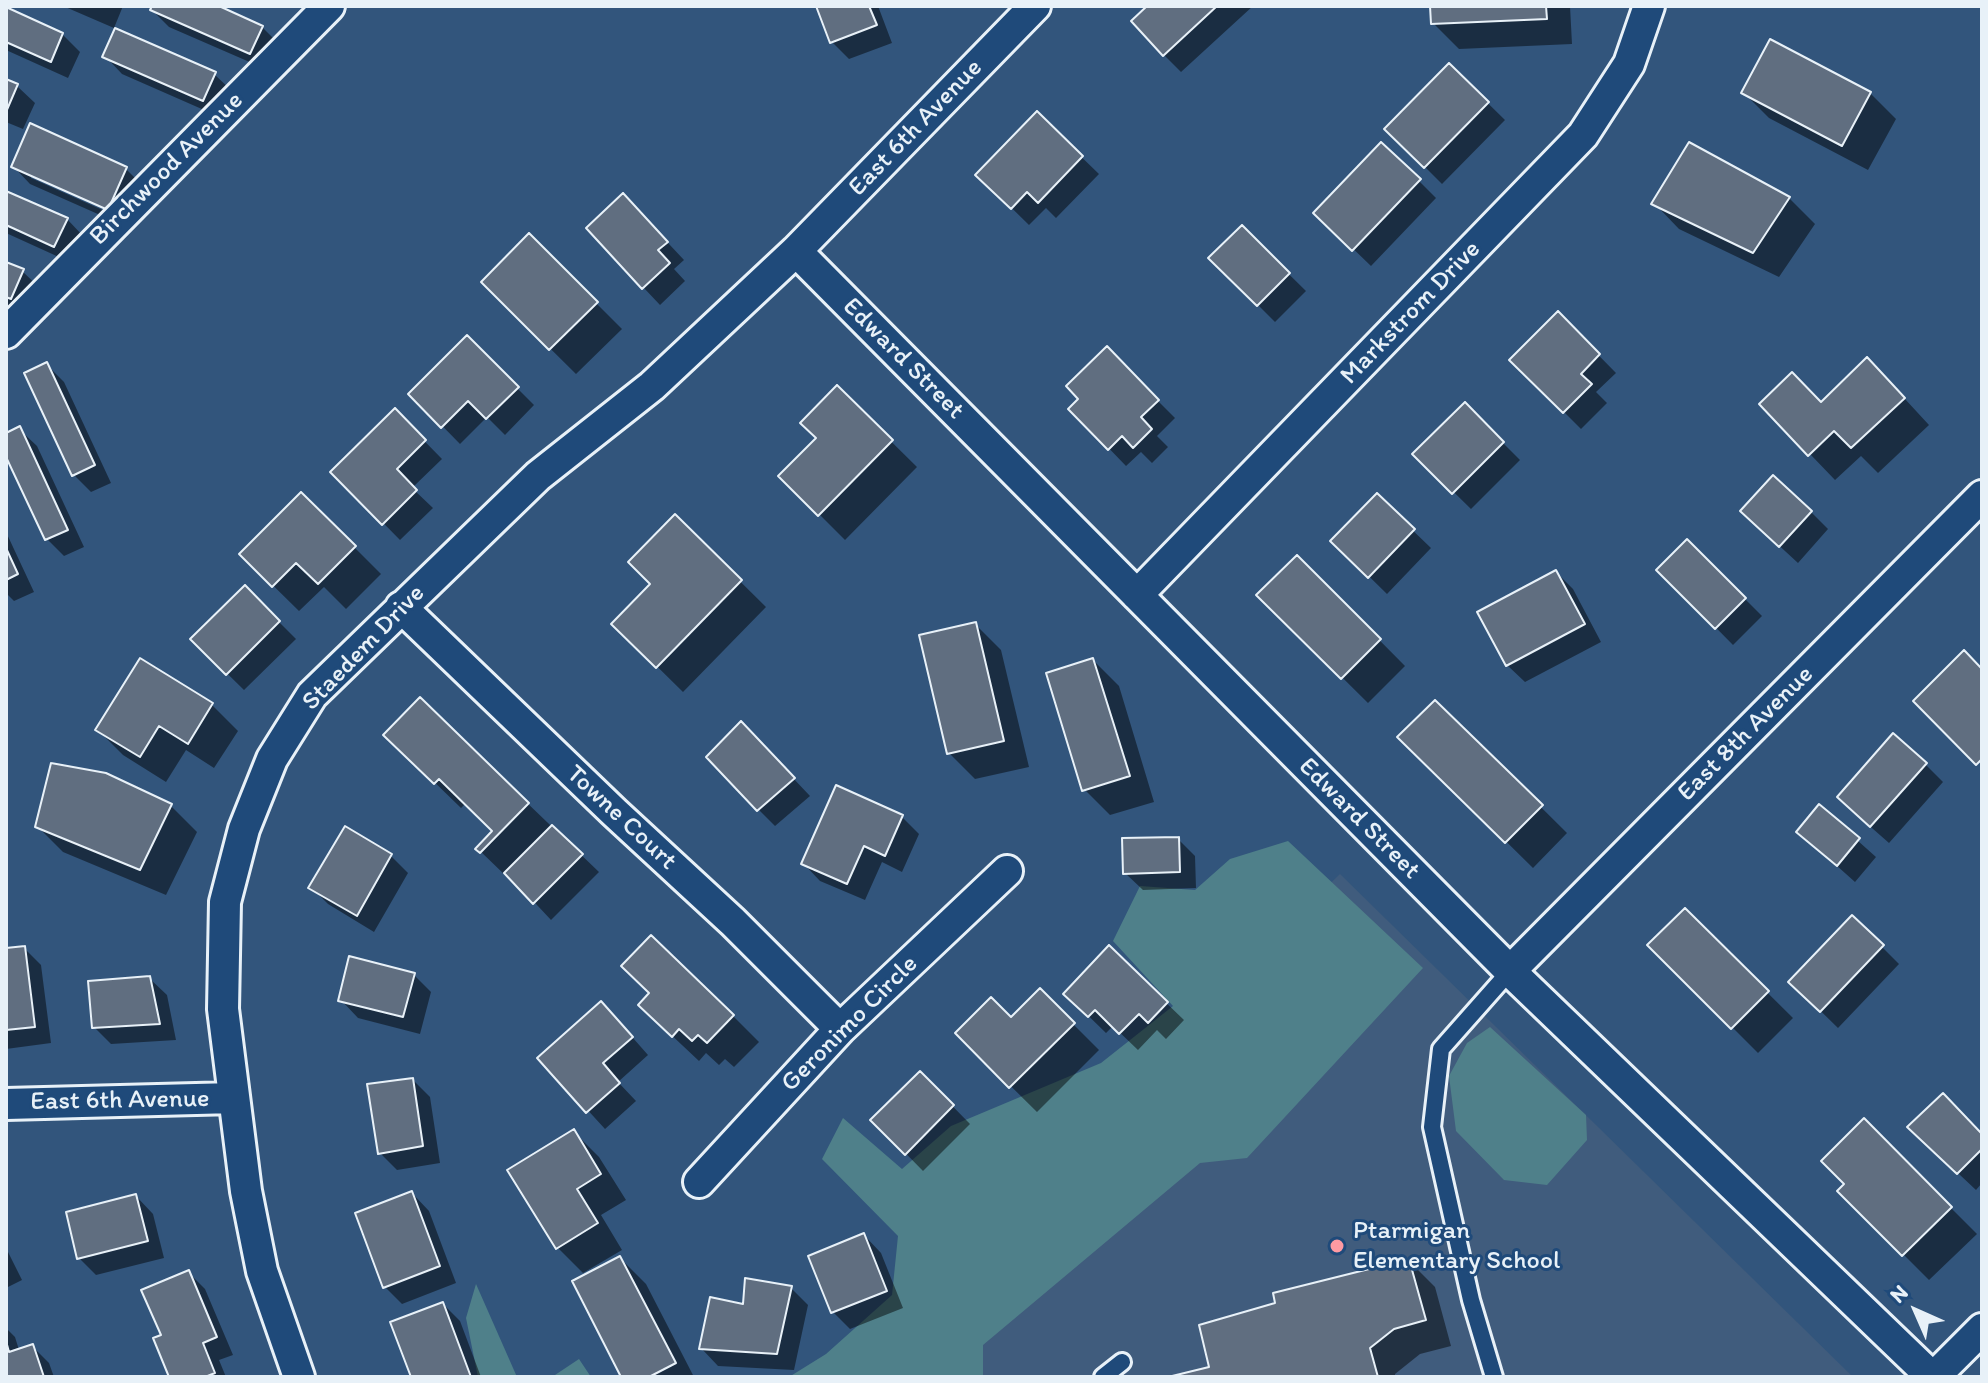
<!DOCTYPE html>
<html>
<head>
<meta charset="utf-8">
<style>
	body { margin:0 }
	#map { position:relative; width:1988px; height:1383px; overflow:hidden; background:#32557c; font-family:Itim,sans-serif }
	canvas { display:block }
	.frame { position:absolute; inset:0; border:8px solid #e8f1f8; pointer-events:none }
	.north { position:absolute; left:1876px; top:1271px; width:80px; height:80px; -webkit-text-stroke:6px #1f4a7a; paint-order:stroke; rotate:315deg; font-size:22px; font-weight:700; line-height:32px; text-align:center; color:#e8f1f8 }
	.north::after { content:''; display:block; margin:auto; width:28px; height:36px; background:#e8f1f8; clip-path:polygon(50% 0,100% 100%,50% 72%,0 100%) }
</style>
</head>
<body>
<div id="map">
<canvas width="1988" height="1383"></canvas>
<div class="frame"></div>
<div class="north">N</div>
</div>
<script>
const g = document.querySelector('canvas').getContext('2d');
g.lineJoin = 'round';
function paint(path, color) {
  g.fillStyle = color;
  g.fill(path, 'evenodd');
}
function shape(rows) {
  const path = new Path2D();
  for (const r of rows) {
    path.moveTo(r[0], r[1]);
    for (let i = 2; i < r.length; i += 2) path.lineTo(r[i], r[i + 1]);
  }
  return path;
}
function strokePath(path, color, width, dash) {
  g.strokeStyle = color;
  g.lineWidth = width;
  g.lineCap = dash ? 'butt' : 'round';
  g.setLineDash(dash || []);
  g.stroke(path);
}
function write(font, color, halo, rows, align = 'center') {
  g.font = font + ' Itim,sans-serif';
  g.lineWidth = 6;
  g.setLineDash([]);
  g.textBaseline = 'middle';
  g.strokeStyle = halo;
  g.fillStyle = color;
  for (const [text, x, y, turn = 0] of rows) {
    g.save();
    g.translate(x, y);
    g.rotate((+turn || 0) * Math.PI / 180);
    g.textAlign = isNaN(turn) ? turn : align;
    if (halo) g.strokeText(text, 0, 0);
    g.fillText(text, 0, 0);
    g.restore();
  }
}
paint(shape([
	[1340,874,1853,1377,818,1377]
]), '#405c7d');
paint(shape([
	[1288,841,1423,968,1247,1158,1200,1163,983,1345,983,1377,789,1377,826,1354,892,1295,898,1236,822,1159,843,1118,902,1169,951,1126,1101,1063,1173,1006,1113,941,1140,886,1195,890,1230,859],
	[1490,1027,1586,1115,1587,1140,1547,1185,1504,1180,1456,1131,1449,1076,1467,1043],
	[476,1284,517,1377,478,1377,466,1318],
	[579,1359,591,1377,552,1377]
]), '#4f808a');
paint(shape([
	[63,6,123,6,114,28],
	[154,6,214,6,262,27,279,44,268,70,169,27,152,10],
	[818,6,878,6,892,43,849,59,832,42],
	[1150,6,1253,6,1181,72,1164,55],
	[1432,6,1570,6,1572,44,1459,49,1433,23],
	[6,9,62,34,80,52,68,78,6,50],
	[105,56,214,74,232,91,220,117,122,74],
	[1449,65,1505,120,1442,184,1387,129],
	[6,81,17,86,35,103,23,129,6,122],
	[1743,92,1870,93,1896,119,1868,170,1769,118],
	[1037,114,1099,174,1056,218,1046,208,1029,225,978,175],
	[31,126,126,169,143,186,125,226,30,184,13,166],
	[31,174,118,212,116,216,31,178],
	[1419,181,1436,198,1371,266,1316,213],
	[6,193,67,219,84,237,72,263,6,233],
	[1789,198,1815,224,1779,277,1679,229,1654,203],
	[640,213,684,260,674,269,685,281,660,305,643,287],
	[1242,228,1306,291,1275,322,1211,258],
	[529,236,622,329,576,374,483,282],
	[6,264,22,271,40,288,28,315,6,305],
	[1558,314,1616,373,1596,392,1607,403,1581,429,1512,360],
	[467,338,534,405,505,435,487,417,460,444,411,394],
	[1106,349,1175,418,1157,436,1168,447,1152,463,1141,452,1126,466,1071,409,1081,399],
	[46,364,64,382,111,483,91,492,74,475],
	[1893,386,1929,425,1878,473,1861,456,1835,480,1762,404,1821,404],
	[837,388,917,467,845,540,781,476,818,438],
	[1465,405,1520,460,1471,509,1415,454],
	[395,411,442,459,412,488,433,508,400,540,333,472],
	[19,429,37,446,84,547,64,556,47,539,6,452,6,435],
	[301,494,381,574,346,609,324,587,299,611,241,554],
	[1377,496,1431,548,1387,594,1333,541],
	[1811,512,1828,529,1798,563,1760,528],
	[675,517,766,607,683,692,614,624,653,584],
	[6,532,34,592,14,601,6,593],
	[1687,541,1762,616,1733,645,1659,570],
	[1297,557,1405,666,1368,703,1259,595],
	[1556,572,1573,589,1601,642,1525,682,1507,665],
	[245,588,296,639,244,690,193,640],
	[975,624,1001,650,1029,767,975,779,949,753],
	[1093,660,1119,686,1154,802,1110,815,1084,789],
	[420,700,599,872,551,920,509,875,507,877,478,849,494,831,466,803,461,808,386,735],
	[1435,702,1567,833,1533,868,1400,737],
	[212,705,238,731,214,768,186,750,166,782,123,755,98,730],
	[758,741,810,796,775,826,758,809],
	[1925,764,1943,782,1889,843,1856,814],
	[105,775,171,806,197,832,166,895,63,852,37,826],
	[1820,807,1876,857,1855,882,1799,832],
	[902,817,919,834,902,872,882,862,865,900,820,881,803,863],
	[1178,839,1195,856,1196,888,1143,890,1125,873],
	[391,856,408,873,374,932,328,904,311,887],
	[1685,911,1793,1018,1758,1053,1650,945],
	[1882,947,1899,964,1838,1028,1791,982],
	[24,948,41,965,51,1043,6,1049,6,950],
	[1109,948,1184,1020,1166,1039,1157,1030,1138,1050,1113,1026,1106,1033,1066,994],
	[413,974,431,992,420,1034,358,1018,341,1000],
	[149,978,167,995,176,1040,111,1044,94,1027],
	[1040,991,1099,1050,1037,1112,957,1033,1011,1020],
	[733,1016,759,1042,734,1067,725,1059,719,1065,706,1053,699,1061,666,1030],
	[618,1021,648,1055,618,1082,636,1101,605,1129,540,1058],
	[920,1073,970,1124,923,1171,873,1120],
	[413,1080,430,1097,440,1163,397,1170,380,1153],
	[1864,1121,1977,1234,1929,1280,1840,1191,1847,1184],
	[574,1132,599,1157,626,1200,601,1215,622,1250,583,1273,557,1247],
	[1982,1136,1982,1183,1976,1190,1927,1144],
	[412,1193,429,1211,456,1283,402,1304,385,1287],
	[136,1196,153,1214,164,1258,96,1275,79,1258],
	[864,1235,881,1253,903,1308,850,1329,833,1312],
	[6,1248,22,1280,6,1288],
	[620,1258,646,1284,694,1377,624,1377],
	[1409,1261,1435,1287,1451,1346,1420,1354,1395,1374,1395,1377,1176,1377,1211,1368],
	[188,1272,205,1289,233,1355,219,1360,226,1377,172,1377,163,1336],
	[791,1288,808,1305,794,1370,718,1366,701,1348,744,1306],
	[443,1304,460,1321,481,1377,413,1377],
	[6,1328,15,1337,19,1350,32,1346,49,1363,54,1377,6,1377]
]), '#0007');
const building = shape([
	[152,6,219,6,263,26,250,54,150,10,152,6],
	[816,6,869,6,877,25,830,43,816,6],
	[1147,6,1217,6,1163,56,1131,21,1147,6],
	[1430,6,1546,6,1547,19,1431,24,1430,6],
	[6,7,63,33,51,62,6,42,6,7],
	[115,28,216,72,203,101,102,57,115,28],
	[1770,39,1871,92,1842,146,1741,93,1770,39],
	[1449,63,1489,102,1424,168,1384,129,1449,63],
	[6,79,18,84,6,112,6,79],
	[1037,111,1083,156,1038,203,1027,192,1011,209,975,175,1037,111],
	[30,123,127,167,108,210,11,167,30,123],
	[1381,142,1421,179,1352,251,1313,213,1381,142],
	[1689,142,1790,197,1753,253,1651,204,1689,142],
	[6,191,68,218,54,247,6,225,6,191],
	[623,193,668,242,658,250,670,263,642,289,586,228,623,193],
	[1242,225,1290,273,1257,306,1208,258,1242,225],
	[529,233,598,302,549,350,481,282,529,233],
	[6,262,24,269,11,299,6,297,6,262],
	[1558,311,1600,354,1581,374,1592,384,1563,413,1509,360,1558,311],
	[467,335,519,387,486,419,468,401,441,428,408,394,467,335],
	[1107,346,1159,400,1141,417,1152,429,1133,448,1122,436,1108,450,1068,409,1078,399,1066,386,1107,346],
	[1867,357,1905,398,1851,448,1834,431,1808,456,1759,404,1792,372,1821,402,1867,357],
	[47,362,95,465,72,476,24,373,47,362],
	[837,385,893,440,818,516,778,476,816,438,800,423,837,385],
	[1465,402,1504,442,1452,494,1412,454,1465,402],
	[395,408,426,440,397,469,417,490,382,525,330,472,395,408],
	[20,426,68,530,45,540,6,457,6,433,20,426],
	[1773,475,1812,511,1779,547,1740,511,1773,475],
	[301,492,356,546,318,584,296,563,272,587,239,554,301,492],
	[1377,493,1415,529,1368,578,1330,541,1377,493],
	[675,514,742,580,656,668,611,624,650,584,628,562,675,514],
	[1687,539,1746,598,1715,629,1656,570,1687,539],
	[6,548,18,574,6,580,6,548],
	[1297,555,1381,639,1341,679,1256,595,1297,555],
	[1556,570,1585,624,1506,666,1477,612,1556,570],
	[245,585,280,621,226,675,190,639,245,585],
	[976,622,1004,741,947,754,919,635,976,622],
	[1964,650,1982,669,1982,759,1976,765,1913,701,1964,650],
	[140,658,213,703,188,744,159,726,140,757,95,730,140,658],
	[1093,658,1130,776,1082,791,1046,673,1093,658],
	[420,697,529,803,480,853,475,849,492,831,439,779,434,784,383,735,420,697],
	[1435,700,1543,805,1505,843,1397,737,1435,700],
	[741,721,795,778,757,811,706,757,741,721],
	[1893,733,1927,763,1870,827,1837,797,1893,733],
	[51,763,106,773,172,804,140,870,35,827,51,763],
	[836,785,903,815,885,856,864,846,847,884,801,864,836,785],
	[1819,804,1860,838,1837,866,1796,832,1819,804],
	[552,825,583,854,533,904,504,873,552,825],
	[345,826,392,854,357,916,308,888,345,826],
	[1179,837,1180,872,1123,874,1122,838,1179,837],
	[1685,908,1769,991,1731,1029,1647,945,1685,908],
	[1852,915,1884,945,1820,1012,1788,982,1852,915],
	[651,935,734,1015,707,1043,698,1035,692,1041,679,1029,672,1037,638,1005,649,993,621,966,651,935],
	[1109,945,1168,1002,1148,1023,1139,1014,1119,1034,1095,1010,1088,1017,1063,994,1109,945],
	[25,946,35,1027,6,1030,6,948,25,946],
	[349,956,415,973,403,1017,338,1001,349,956],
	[150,976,160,1024,92,1028,88,981,150,976],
	[1040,988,1075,1023,1009,1088,955,1033,991,997,1011,1017,1040,988],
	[601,1001,633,1037,603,1063,620,1083,586,1113,537,1058,601,1001],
	[920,1071,954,1105,905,1155,870,1120,920,1071],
	[413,1078,423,1146,378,1154,367,1084,413,1078],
	[1943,1093,1982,1134,1982,1149,1957,1174,1907,1127,1943,1093],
	[1864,1118,1952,1207,1902,1256,1837,1191,1844,1184,1821,1161,1864,1118],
	[574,1129,601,1174,577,1189,598,1223,556,1249,507,1170,574,1129],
	[412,1191,440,1266,383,1288,355,1213,412,1191],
	[136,1194,148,1241,77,1259,66,1212,136,1194],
	[864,1233,887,1291,831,1313,808,1256,864,1233],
	[620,1256,676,1363,649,1377,621,1377,572,1281,620,1256],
	[1409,1259,1426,1320,1394,1329,1370,1348,1378,1377,1168,1377,1209,1367,1199,1325,1275,1303,1273,1293,1409,1259],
	[189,1270,217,1337,203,1343,215,1373,205,1377,169,1377,153,1338,161,1335,141,1290,189,1270],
	[745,1278,792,1286,777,1354,699,1349,710,1297,743,1304,745,1278],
	[443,1302,471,1377,411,1377,390,1322,443,1302],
	[6,1341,9,1352,33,1344,44,1377,6,1377,6,1341]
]);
paint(building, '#606e80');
strokePath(building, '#e8f1f8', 2);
const service = shape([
	[1103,1377,1122,1362],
	[1494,1377,1471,1300,1432,1127,1441,1049,1510,971]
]);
const minor = shape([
	[796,251,1510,971,1932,1377],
	[6,333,329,6],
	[1137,595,1583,135,1629,64,1649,6],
	[401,607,614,812,733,922,840,1029],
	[1510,971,1982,496],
	[6,1104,234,1098],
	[699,1182,840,1029,1007,871],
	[299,1377,262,1271,246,1191,223,1009,225,902,244,829,272,759,312,695,538,476,652,386,796,251,1035,6],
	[1934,1377,1982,1329]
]);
strokePath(service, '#e8f1f8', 22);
strokePath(minor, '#e8f1f8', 36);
strokePath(service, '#1f4a7a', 16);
strokePath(minor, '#1f4a7a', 30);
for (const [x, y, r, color] of [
	[1337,1246,8,"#ff9aa2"]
]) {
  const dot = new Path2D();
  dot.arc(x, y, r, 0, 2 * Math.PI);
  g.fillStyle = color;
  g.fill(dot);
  strokePath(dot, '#1f4a7a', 3);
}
write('26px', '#e8f1f8', '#1f4a7a', [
	["East 6th Avenue",916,128,-46],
	["Birchwood Avenue",167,169,-45],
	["Markstrom Drive",1411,313,-46],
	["Edward Street",903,359,45],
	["Staedem Drive",364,648,-46],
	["East 8th Avenue",1746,734,-45],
	["Towne Court",621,818,43],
	["Edward Street",1359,819,45],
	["Geronimo Circle",850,1024,-45],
	["East 6th Avenue",120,1101,-1]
]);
write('26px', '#e8f1f8', '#1f4a7a', [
	["Ptarmigan",1353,1231],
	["Elementary School",1353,1261]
], 'left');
</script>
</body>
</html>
